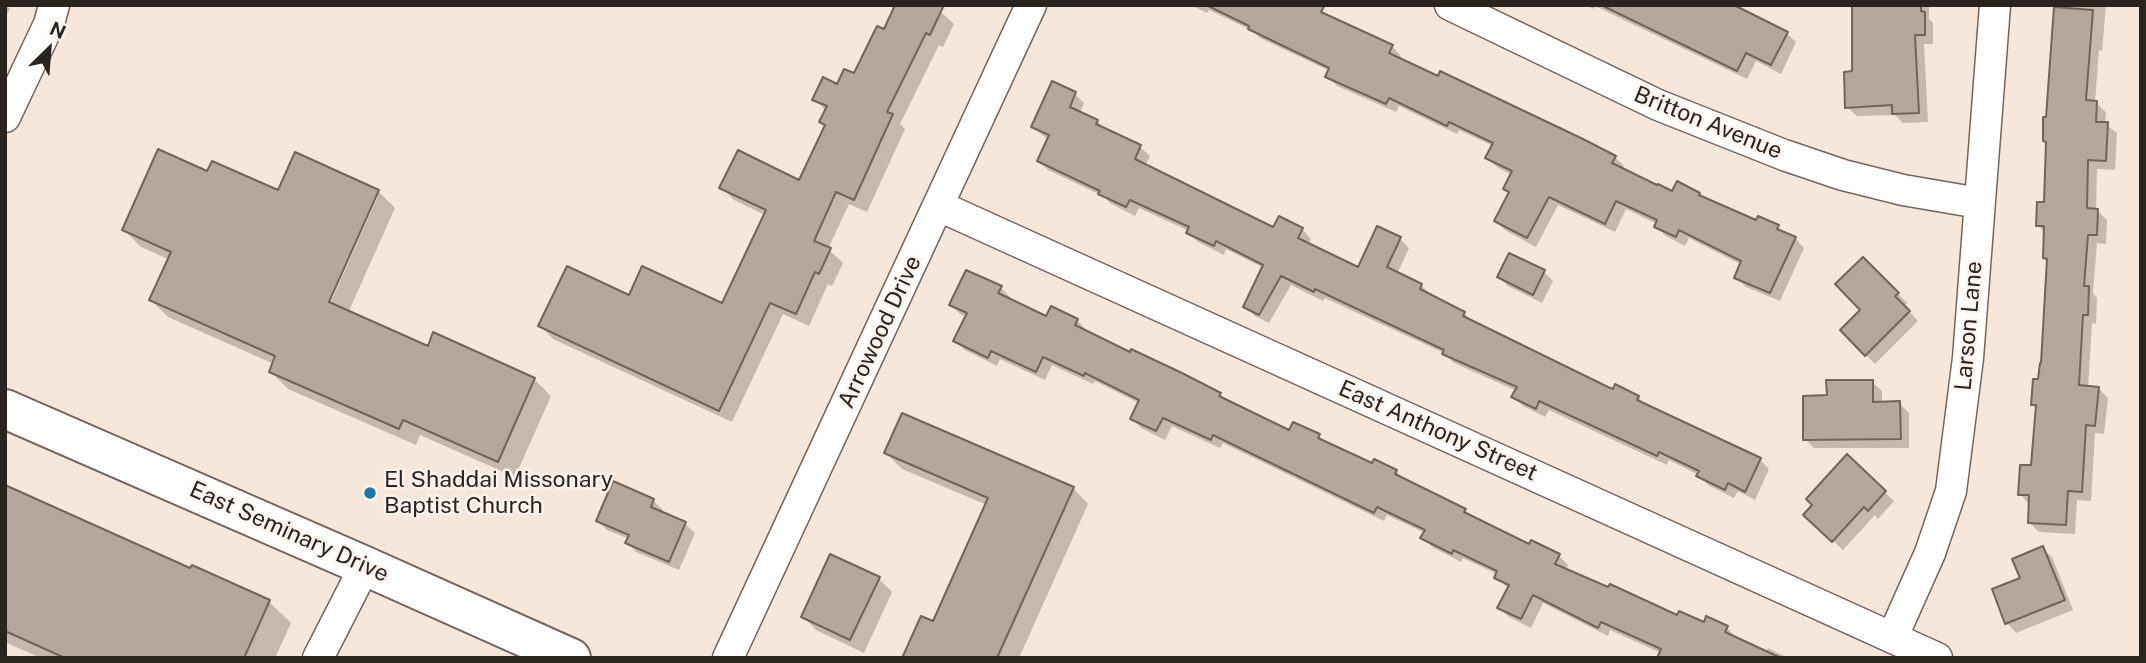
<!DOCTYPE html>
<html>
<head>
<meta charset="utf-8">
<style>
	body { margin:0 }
	#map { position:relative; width:2146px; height:663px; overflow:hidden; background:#f7e6da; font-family:"Public Sans",sans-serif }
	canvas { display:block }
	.frame { position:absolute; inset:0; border:7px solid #2a241f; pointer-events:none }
	.north { position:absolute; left:14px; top:14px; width:70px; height:70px; -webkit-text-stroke:5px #fff4ed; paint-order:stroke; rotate:25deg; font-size:19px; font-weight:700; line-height:28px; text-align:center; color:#2a241f }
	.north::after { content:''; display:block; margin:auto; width:24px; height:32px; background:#2a241f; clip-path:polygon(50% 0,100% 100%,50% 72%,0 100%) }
</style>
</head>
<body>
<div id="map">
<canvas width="2146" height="663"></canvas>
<div class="frame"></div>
<div class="north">N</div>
</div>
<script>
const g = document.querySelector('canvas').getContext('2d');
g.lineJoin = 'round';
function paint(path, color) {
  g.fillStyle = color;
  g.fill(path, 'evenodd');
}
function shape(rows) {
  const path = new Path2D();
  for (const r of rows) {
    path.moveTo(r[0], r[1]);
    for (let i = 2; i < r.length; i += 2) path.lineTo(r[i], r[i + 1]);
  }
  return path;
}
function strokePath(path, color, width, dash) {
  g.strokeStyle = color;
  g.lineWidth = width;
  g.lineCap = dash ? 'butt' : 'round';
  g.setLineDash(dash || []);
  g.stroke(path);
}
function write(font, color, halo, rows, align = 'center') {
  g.font = font + ' "Public Sans",sans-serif';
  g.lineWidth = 5;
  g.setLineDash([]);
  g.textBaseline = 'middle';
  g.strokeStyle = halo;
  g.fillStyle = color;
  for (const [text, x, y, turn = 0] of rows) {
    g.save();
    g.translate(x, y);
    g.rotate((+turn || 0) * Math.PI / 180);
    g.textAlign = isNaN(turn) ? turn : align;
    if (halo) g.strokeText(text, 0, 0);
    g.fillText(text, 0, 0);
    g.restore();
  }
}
paint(shape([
	[5,5,10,9,5,18],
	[1191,5,1293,5,1392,46,1401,56,1399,60,1615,157,1624,166,1622,170,1673,193,1699,194,1704,199,1757,222,1778,227,1785,234,1795,238,1804,248,1780,301,1746,287,1736,277,1742,265,1689,238,1685,246,1666,236,1656,226,1657,224,1626,209,1615,232,1558,205,1536,247,1505,230,1496,221,1510,194,1505,189,1512,175,1497,167,1487,158,1493,146,1459,130,1457,134,1399,106,1396,112,1337,86,1327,76,1330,71,1260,38,1253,31,1209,10,1207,13],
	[1585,5,1730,5,1786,33,1796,42,1781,74,1756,61,1747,79,1595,6,1594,9],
	[1854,5,1929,5,1929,19,1933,23,1933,44,1924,44,1928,122,1903,123,1895,115,1857,116,1847,107,1853,73],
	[2061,5,2106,5,2102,51,2099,50,2095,102,2106,112,2105,124,2117,133,2115,170,2097,169,2096,210,2107,220,2106,244,2097,243,2093,293,2097,298,2096,324,2092,323,2088,388,2099,389,2108,398,2104,434,2095,433,2091,501,2077,500,2075,534,2039,532,2030,523,2029,504,2020,494,2033,467,2037,409,2032,404,2039,381,2048,262,2044,258,2045,233,2038,225,2046,204,2047,144,2044,141],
	[941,12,954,24,943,47,939,45,900,124,905,129,867,212,849,204,828,249,843,263,832,286,828,284,809,326,783,314,732,422,553,339,541,326,629,297,723,305,765,215,734,200,722,188,800,183,826,127,821,122,826,111,815,99,854,75,885,32],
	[1075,94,1084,103,1080,113,1097,121,1106,130,1140,147,1150,156,1145,166,1274,230,1302,229,1311,239,1308,245,1358,269,1400,239,1409,248,1397,274,1421,285,1430,294,1464,313,1473,323,1607,389,1638,397,1648,407,1760,460,1769,469,1755,500,1738,491,1734,498,1708,485,1699,475,1669,460,1667,465,1549,410,1545,417,1523,406,1513,397,1517,391,1454,363,1444,353,1325,298,1323,301,1291,285,1269,323,1255,316,1246,307,1264,268,1226,249,1224,255,1198,242,1188,233,1189,231,1139,208,1135,216,1110,203,1105,197,1048,170,1039,161,1049,139,1043,136,1033,127],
	[208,173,279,193,378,191,395,208,348,313,428,348,534,379,551,396,515,477,420,435,416,445,288,389,271,372,274,364,168,317,151,300,170,260,141,247,124,230],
	[374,196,378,196,327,311,324,309],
	[1863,259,1907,303,1904,306,1918,321,1875,364,1842,330,1863,310],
	[1544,272,1553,281,1542,303,1508,286,1499,277],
	[1001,288,1010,297,1008,300,1047,318,1077,320,1086,330,1085,332,1220,394,1228,402,1290,432,1319,436,1328,445,1373,466,1396,471,1406,481,1465,510,1474,519,1530,547,1559,556,1568,565,1566,570,1678,618,1704,625,1727,628,1736,637,1736,639,1766,653,1768,648,1788,658,1659,658,1661,653,1610,630,1608,636,1543,603,1531,628,1509,617,1499,607,1509,589,1496,577,1497,574,1463,558,1461,562,1432,547,1423,537,1425,533,1387,515,1384,521,1223,443,1220,448,1172,426,1165,440,1141,428,1132,418,1139,403,1095,381,1093,384,1052,365,1045,380,1000,359,997,366,965,350,955,341,967,317,960,314,951,305],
	[1872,382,1882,391,1882,403,1899,403,1909,413,1909,448,1814,448,1805,439,1828,397],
	[886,453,1073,488,1088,504,1019,658,905,658,933,623,987,505,902,469],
	[1847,457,1894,501,1878,519,1875,515,1843,550,1815,524],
	[5,487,191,570,269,602,291,623,275,658,41,658,5,642],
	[653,500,663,510,661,514,685,524,695,533,679,570,636,552,627,542,629,539,607,530,598,521],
	[2042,548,2052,557,2073,610,2016,633,2007,623,2022,579],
	[879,579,892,592,864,653,816,630,803,616]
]), '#0003');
const building = shape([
	[895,5,944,5,930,35,926,33,887,112,893,114,854,200,836,192,814,241,831,248,819,274,815,272,796,314,770,303,719,411,538,326,567,266,629,295,642,266,722,303,766,210,719,188,738,150,799,180,825,125,819,122,827,106,812,100,823,77,837,84,844,69,854,73,877,26,884,29,895,5],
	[1206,5,1325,5,1321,12,1393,45,1389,53,1438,76,1440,71,1583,139,1616,156,1612,163,1657,185,1658,184,1672,191,1677,181,1700,193,1699,195,1756,220,1758,216,1779,225,1777,229,1796,237,1770,293,1734,278,1741,261,1679,230,1676,237,1654,227,1657,220,1616,201,1605,224,1549,197,1527,238,1494,221,1509,192,1503,189,1512,171,1485,158,1493,143,1449,122,1447,126,1389,98,1386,104,1325,77,1329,68,1248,29,1249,26,1206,5],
	[1601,5,1734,5,1788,32,1771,65,1746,53,1737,71,1601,5],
	[1852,5,1921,5,1921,11,1925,12,1925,35,1915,35,1919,113,1892,114,1892,105,1845,108,1844,72,1852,71,1852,5],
	[2054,7,2093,10,2086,100,2097,101,2096,122,2108,122,2106,161,2088,160,2087,208,2098,209,2097,235,2088,235,2084,286,2089,286,2088,315,2083,315,2079,385,2099,387,2095,426,2086,425,2082,492,2068,491,2066,525,2028,523,2029,495,2018,495,2020,465,2031,465,2036,405,2031,405,2033,379,2038,379,2040,363,2041,363,2047,259,2043,258,2044,226,2036,226,2037,202,2044,202,2046,142,2043,141,2043,117,2046,117,2054,7],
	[1052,81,1076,92,1070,107,1098,120,1096,124,1141,145,1135,159,1273,227,1279,216,1303,228,1298,238,1358,267,1377,226,1401,237,1387,267,1422,284,1420,289,1465,312,1463,316,1608,387,1613,389,1615,384,1639,396,1637,400,1761,458,1745,492,1728,483,1725,490,1696,476,1699,471,1659,452,1657,456,1539,401,1536,409,1511,397,1517,387,1442,354,1444,350,1315,289,1314,292,1281,276,1259,315,1243,307,1263,265,1216,241,1214,246,1186,233,1189,227,1130,200,1126,207,1098,194,1100,191,1037,161,1049,135,1031,127,1052,81],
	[158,149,207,171,212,161,278,190,295,152,379,190,329,302,428,346,433,332,535,378,498,462,403,420,399,429,269,372,275,356,149,300,171,252,122,230,158,149],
	[1509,253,1545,270,1533,295,1497,277,1509,253],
	[1863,257,1899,293,1895,296,1910,311,1865,356,1840,330,1860,310,1835,284,1863,257],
	[966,270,1002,286,998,293,1046,316,1051,306,1078,319,1075,325,1130,352,1131,349,1182,373,1221,393,1219,396,1289,430,1293,422,1320,434,1318,438,1372,463,1374,459,1397,470,1395,474,1466,509,1464,512,1529,544,1531,540,1560,554,1555,564,1608,587,1610,584,1677,615,1679,611,1704,622,1706,616,1728,626,1725,632,1781,658,1657,658,1661,649,1601,622,1598,628,1533,595,1521,619,1497,608,1509,585,1494,578,1497,571,1453,550,1452,554,1420,538,1425,530,1377,507,1374,513,1213,435,1211,440,1163,418,1156,431,1130,419,1139,400,1085,373,1084,376,1043,357,1036,372,991,351,988,358,953,341,967,313,949,305,966,270],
	[1826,380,1873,380,1873,402,1900,401,1901,439,1803,440,1803,396,1827,395,1826,380],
	[902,413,1074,487,997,658,902,658,921,616,933,621,988,498,884,453,902,413],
	[1847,454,1886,491,1868,511,1864,507,1832,542,1803,515,1812,505,1806,499,1847,454],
	[613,481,654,499,651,507,686,522,669,562,625,543,629,535,596,521,613,481],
	[5,485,190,568,192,565,270,600,244,658,65,658,5,631,5,485],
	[2043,546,2065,600,2005,624,1992,589,2020,578,2012,559,2043,546],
	[830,554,880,577,850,640,801,617,830,554]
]);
paint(building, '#b6a69b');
strokePath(building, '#73645a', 2);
const minor = shape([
	[1450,5,1658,105,1784,155,1843,175,1903,190,1979,203],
	[5,117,49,24,54,5],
	[939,206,1937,658],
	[1893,636,1930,553,1951,491,1968,358,1995,5],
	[318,658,365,566],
	[728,658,1031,5]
]);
const secondary = shape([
	[5,409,365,566,571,658]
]);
strokePath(minor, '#74655b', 33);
strokePath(secondary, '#74655b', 42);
strokePath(minor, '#fff', 30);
strokePath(secondary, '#fff', 38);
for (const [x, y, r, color] of [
	[370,493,7,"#1a79a6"]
]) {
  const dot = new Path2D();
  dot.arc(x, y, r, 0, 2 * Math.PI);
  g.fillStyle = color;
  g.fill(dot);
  strokePath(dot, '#fff4ed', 2.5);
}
write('23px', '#2a241f', '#fff4ed', [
	["Britton Avenue",1708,123,22],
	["Larson Lane",1969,326,-85],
	["Arrowood Drive",880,332,-65],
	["East Anthony Street",1438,431,24],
	["East Seminary Drive",289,532,24]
]);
write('23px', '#2a241f', '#fff4ed', [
	["El Shaddai Missonary",384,480],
	["Baptist Church",384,506]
], 'left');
</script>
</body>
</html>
